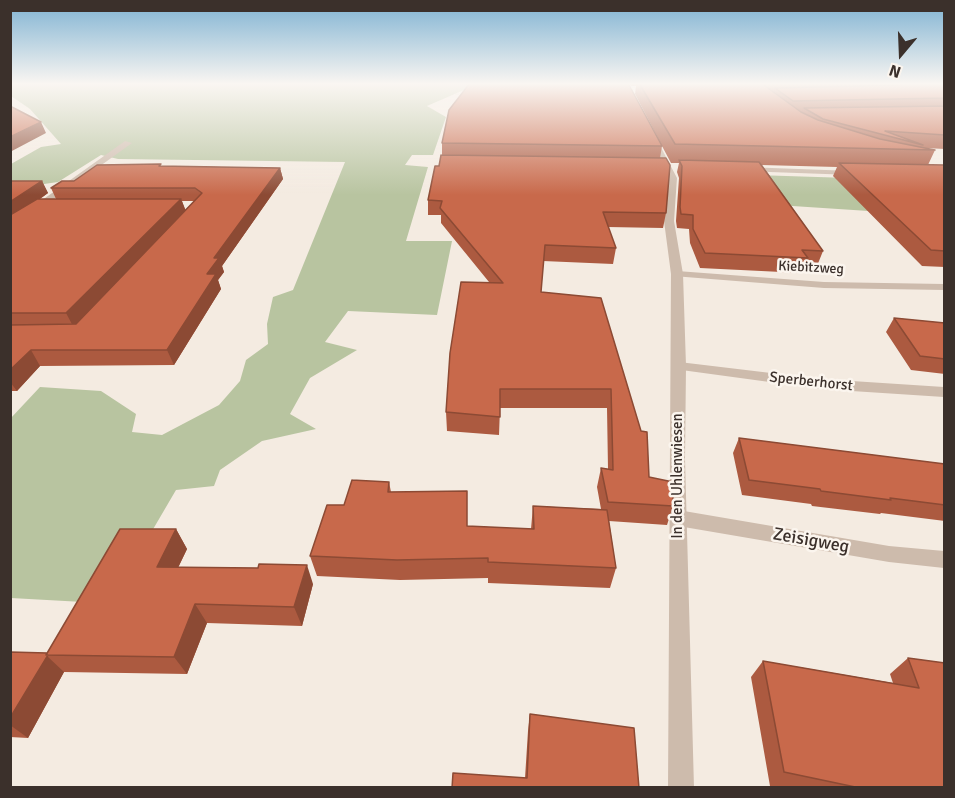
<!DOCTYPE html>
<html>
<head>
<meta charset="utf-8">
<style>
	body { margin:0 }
	#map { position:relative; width:955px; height:798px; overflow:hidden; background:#f4ebe1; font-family:Signika,sans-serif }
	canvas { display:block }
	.frame { position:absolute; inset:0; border:12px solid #3b302b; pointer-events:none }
	.north { position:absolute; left:871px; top:24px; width:60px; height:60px; -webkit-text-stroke:4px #fbf5ee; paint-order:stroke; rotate:199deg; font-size:16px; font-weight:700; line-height:24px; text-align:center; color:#3b302b }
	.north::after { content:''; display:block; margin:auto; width:21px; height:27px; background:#3b302b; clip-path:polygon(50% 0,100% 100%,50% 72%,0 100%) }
</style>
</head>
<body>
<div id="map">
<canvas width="955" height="798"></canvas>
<div class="frame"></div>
<div class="north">N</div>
</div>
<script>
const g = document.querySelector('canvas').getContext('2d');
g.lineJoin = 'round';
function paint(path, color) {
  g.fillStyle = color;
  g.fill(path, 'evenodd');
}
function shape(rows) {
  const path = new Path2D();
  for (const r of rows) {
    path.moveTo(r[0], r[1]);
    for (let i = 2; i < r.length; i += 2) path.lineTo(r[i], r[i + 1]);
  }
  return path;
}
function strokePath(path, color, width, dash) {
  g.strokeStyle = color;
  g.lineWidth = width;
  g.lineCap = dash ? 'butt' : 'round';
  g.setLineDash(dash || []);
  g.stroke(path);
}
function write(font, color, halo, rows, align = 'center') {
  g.font = font + ' Signika,sans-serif';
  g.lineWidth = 5;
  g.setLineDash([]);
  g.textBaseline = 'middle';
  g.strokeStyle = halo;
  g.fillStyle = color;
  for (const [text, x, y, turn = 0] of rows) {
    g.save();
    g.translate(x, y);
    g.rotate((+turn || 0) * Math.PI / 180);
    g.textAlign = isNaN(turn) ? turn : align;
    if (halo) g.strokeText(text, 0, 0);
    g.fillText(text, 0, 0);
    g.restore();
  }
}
paint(shape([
	[11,83,480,83,427,106,446,117,433,155,412,155,405,165,428,167,406,241,452,241,437,315,348,311,325,342,357,350,310,378,290,414,316,429,262,441,220,470,214,486,176,490,152,531,83,602,11,598,10,419,40,387,101,391,136,414,132,432,162,435,219,405,240,381,246,360,268,344,267,324,273,297,293,290,345,162,118,159,101,155,58,182,37,185,11,184,11,164,41,147,61,144,30,109,11,96],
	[724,174,849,178,899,213,762,204]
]), '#b8c4a0');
paint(shape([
	[677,271,824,282,944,284,944,290,824,288,673,276,671,274,677,271],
	[679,362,821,379,944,387,944,397,821,389,674,369,672,366,674,363,679,362],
	[678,510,889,546,944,551,944,568,889,562,678,526,671,523,669,518,671,513,678,510]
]), '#cdbbac');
paint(shape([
	[651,134,655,136,677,178,674,221,683,274,686,366,685,459,694,788,668,788,671,274,664,221,669,178,647,136,651,134],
	[125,141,132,143,10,231,10,223,125,141],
	[745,167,853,171,857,173,853,175,742,171,741,169,745,167]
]), '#cdbbac');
paint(shape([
	[629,83,945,83,945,149,925,148,935,150,928,165,945,165,945,267,922,266,833,176,837,167,762,165,823,251,817,266,805,265,802,273,700,268,690,243,689,229,677,228,676,221,679,178,677,172,679,163,671,163,662,146,660,158,666,213,663,228,608,227,616,248,613,264,543,261,541,292,601,298,649,477,673,506,667,525,609,521,616,568,610,588,488,583,488,578,400,580,317,576,310,556,344,505,389,482,391,492,467,526,531,529,533,506,601,509,597,487,601,468,608,469,607,408,500,408,499,435,447,431,446,412,489,282,441,223,441,215,428,215,428,200,442,155,442,143,661,144,635,94,636,86,631,86],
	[161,166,280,168,283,179,222,266,224,272,218,280,221,289,174,365,40,366,17,391,10,391,10,181,42,181,48,193,40,199,56,199,51,188,74,181],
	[182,201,195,201,185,210],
	[894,318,945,323,945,374,911,370,886,332],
	[739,438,945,464,945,521,881,513,880,514,812,506,811,504,742,495,733,453],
	[176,529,187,549,178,568,313,584,302,626,207,623,187,674,64,672,28,738,10,737,10,652,47,653],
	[908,658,945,663,945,788,779,788,770,786,751,677,763,661,893,683,890,674],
	[530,714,639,788,525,778,528,731]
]), '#ac5a40');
paint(shape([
	[41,122,46,133,10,152,10,137],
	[280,168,283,179,222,266,224,272,218,280,221,289,174,365,167,350,207,274,214,258],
	[42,181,48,193,10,220,10,202],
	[181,199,186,211,74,328,66,313],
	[31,350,40,366,17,391,10,382,10,370],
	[176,529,187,549,169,586,157,567],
	[307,565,313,584,302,626,294,607],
	[195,604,207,623,187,674,174,657],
	[47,656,64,672,28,738,10,725,10,718]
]), '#8c4a34');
const building = shape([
	[470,83,628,83,662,146,442,143,449,110,470,83],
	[639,83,761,83,801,112,818,120,880,139,935,150,675,144,639,83],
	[903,83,945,83,945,98,793,101,775,88,901,85,903,83],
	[10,106,41,122,10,137,10,106],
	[945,106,945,135,885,131,923,145,823,119,804,108,945,106],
	[441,155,666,158,670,165,666,213,603,212,616,248,545,245,541,292,601,298,641,431,647,432,649,477,673,482,673,506,608,502,601,468,613,470,611,389,500,389,500,417,446,412,450,353,461,282,503,283,440,208,442,201,428,200,435,166,439,166,441,155],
	[679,160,759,162,823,251,802,250,808,258,705,253,693,229,693,215,681,214,680,207,682,166,679,160],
	[839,163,945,165,945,251,931,250,839,163],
	[161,164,159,166,280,168,214,258,219,258,207,274,216,274,167,350,31,350,10,370,10,325,76,324,202,193,195,188,51,188,62,181,74,181,97,165,161,164],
	[10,181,42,181,10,202,10,181],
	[37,199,181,199,66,313,10,313,10,215,37,199],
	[894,318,945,323,945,359,920,356,894,318],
	[739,438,945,464,945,505,890,498,891,500,821,491,820,489,749,480,739,438],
	[352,480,389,482,388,492,467,491,467,526,534,529,533,506,607,510,616,568,488,562,488,558,397,560,310,556,327,505,344,505,352,480],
	[120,529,176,529,157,567,258,568,259,564,307,565,294,607,195,604,174,657,46,655,120,529],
	[10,652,47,653,46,655,48,655,10,718,10,652],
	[908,658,945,663,945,788,860,788,784,772,763,661,919,688,908,658],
	[530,714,634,728,639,788,452,788,453,773,527,778,530,714]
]);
paint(building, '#c8694b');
strokePath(building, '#8c4a34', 1.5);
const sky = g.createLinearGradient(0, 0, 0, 195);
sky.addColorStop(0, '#7eb2d2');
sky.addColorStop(0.43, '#faf6f2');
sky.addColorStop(1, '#faf6f200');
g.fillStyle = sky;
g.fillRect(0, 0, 955, 195);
write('14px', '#3b302b', '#fbf5ee', [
	["Kiebitzweg",811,268,3]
]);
write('15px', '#3b302b', '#fbf5ee', [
	["Sperberhorst",811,382,6],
	["In den Uhlenwiesen",678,476,-90]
]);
write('18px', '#3b302b', '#fbf5ee', [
	["Zeisigweg",811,541,10]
]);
</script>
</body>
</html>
